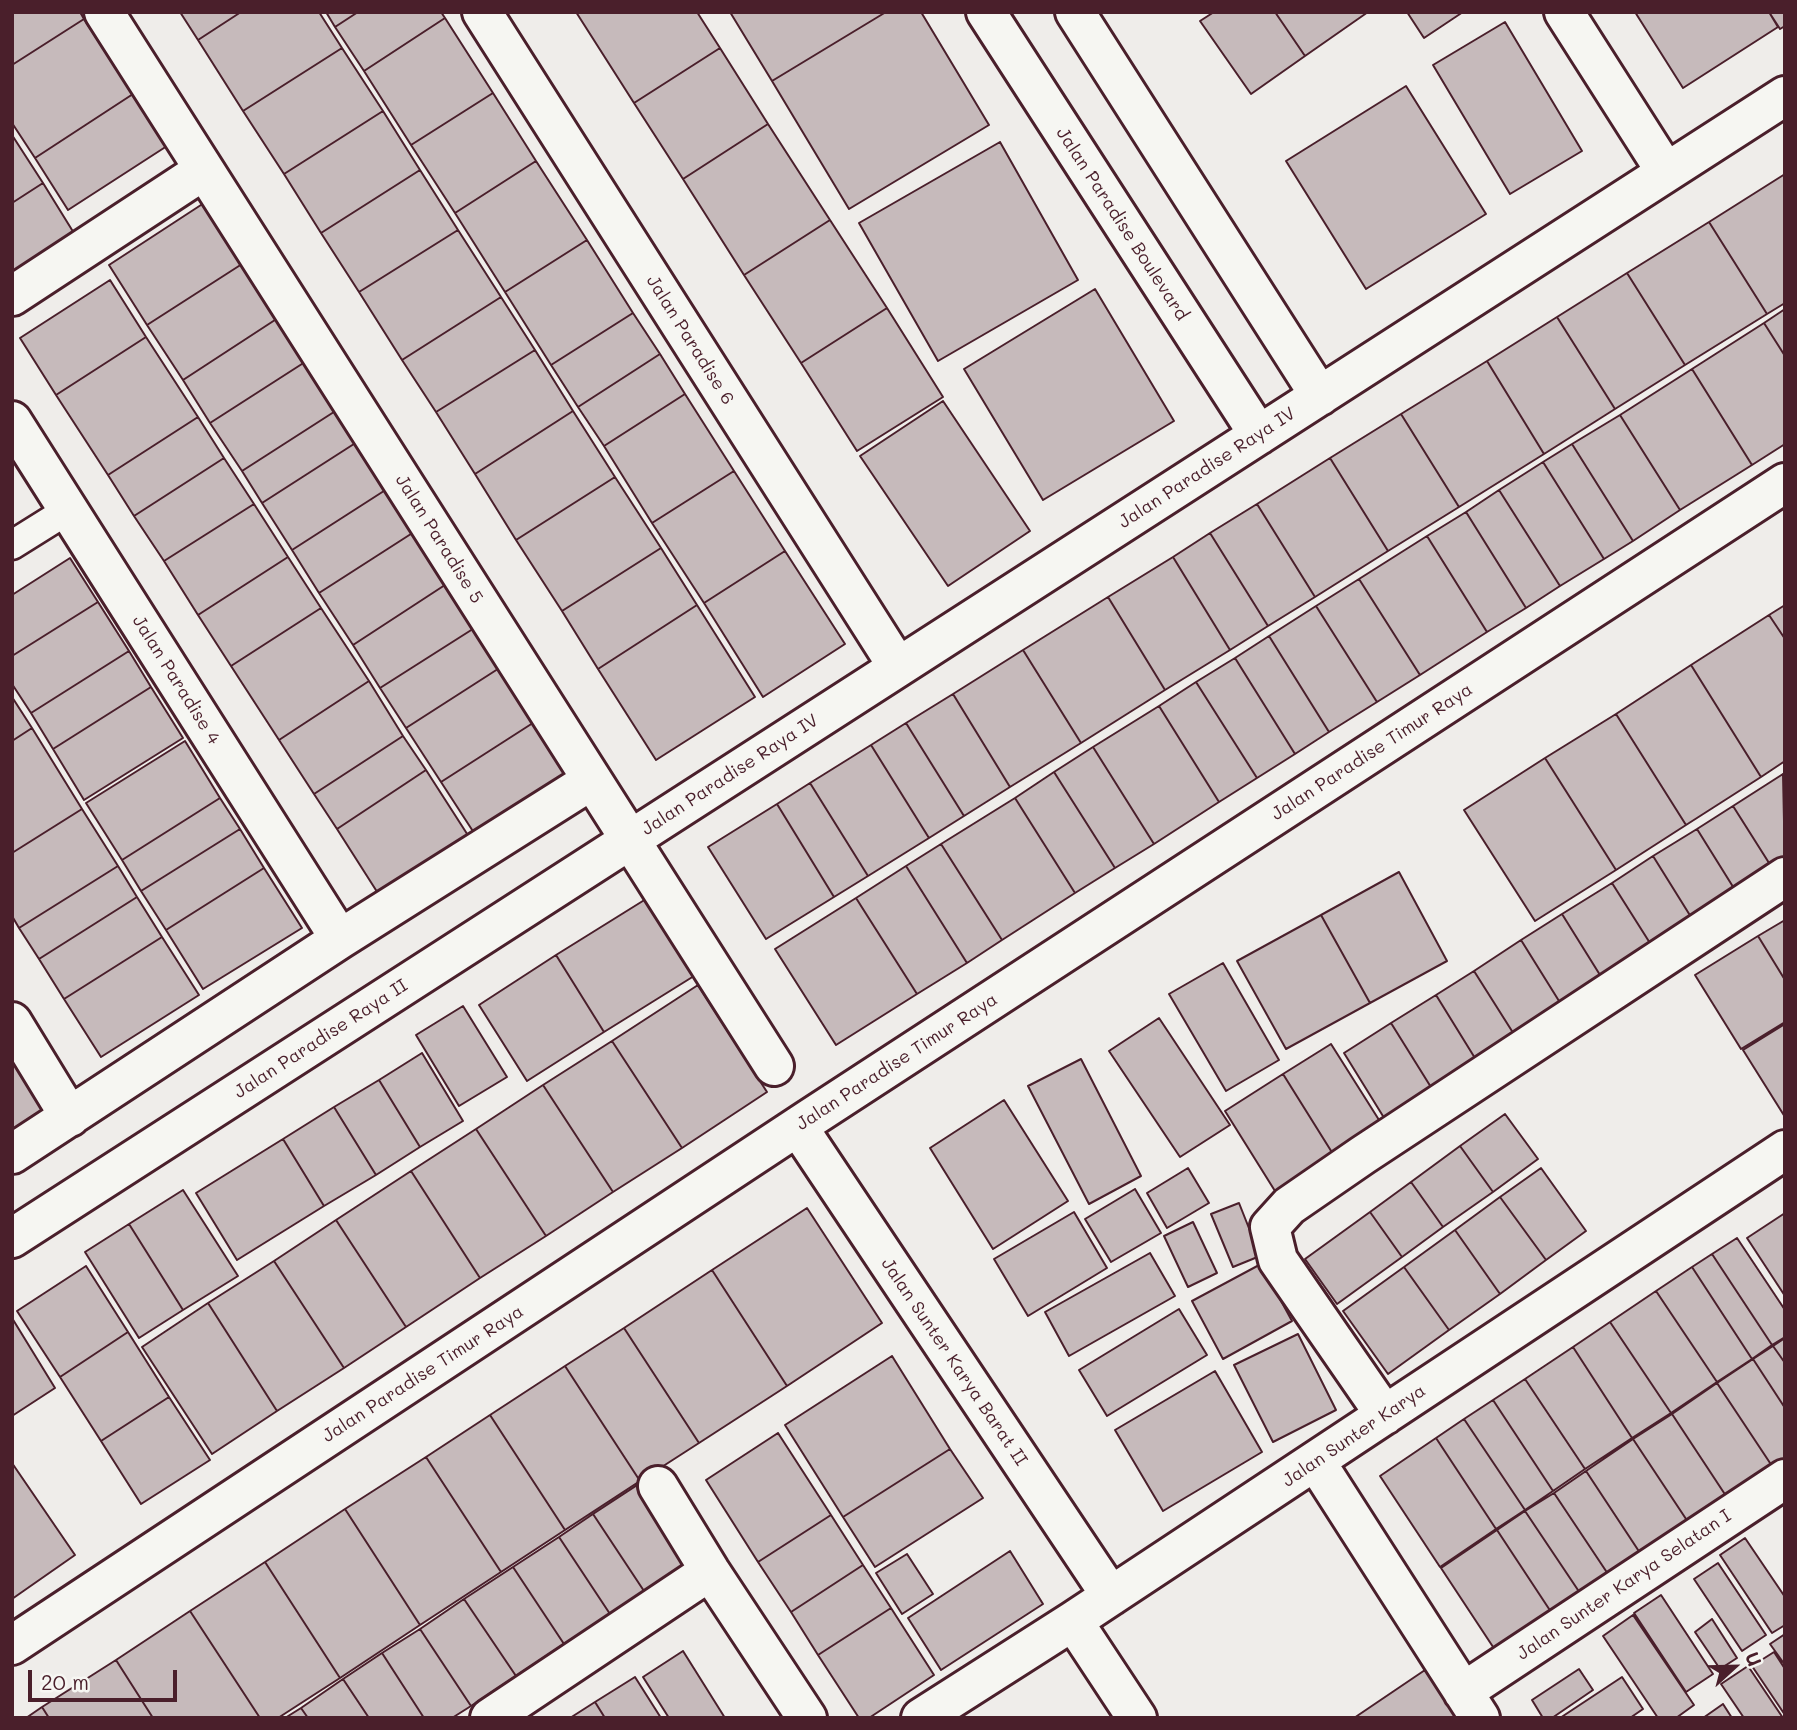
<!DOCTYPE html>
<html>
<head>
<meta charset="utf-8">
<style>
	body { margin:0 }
	#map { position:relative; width:1797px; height:1730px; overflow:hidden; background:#efedea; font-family:Mali,sans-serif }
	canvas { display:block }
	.frame { position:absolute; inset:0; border:14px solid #4a1f2b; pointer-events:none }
	.north { position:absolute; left:1699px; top:1632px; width:70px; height:70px; -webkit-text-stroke:5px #f6f6f2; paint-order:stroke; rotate:68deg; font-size:19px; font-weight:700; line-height:28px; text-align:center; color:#4a1f2b }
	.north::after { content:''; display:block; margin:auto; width:24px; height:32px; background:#4a1f2b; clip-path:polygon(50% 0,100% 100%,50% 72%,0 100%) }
	.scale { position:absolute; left:28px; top:1670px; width:149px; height:32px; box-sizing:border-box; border:4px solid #4a1f2b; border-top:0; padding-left:9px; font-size:21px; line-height:24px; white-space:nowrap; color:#4a1f2b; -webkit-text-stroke:5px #f6f6f2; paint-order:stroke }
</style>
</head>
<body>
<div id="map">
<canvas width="1797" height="1730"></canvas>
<div class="frame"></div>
<div class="north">U</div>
<div class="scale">20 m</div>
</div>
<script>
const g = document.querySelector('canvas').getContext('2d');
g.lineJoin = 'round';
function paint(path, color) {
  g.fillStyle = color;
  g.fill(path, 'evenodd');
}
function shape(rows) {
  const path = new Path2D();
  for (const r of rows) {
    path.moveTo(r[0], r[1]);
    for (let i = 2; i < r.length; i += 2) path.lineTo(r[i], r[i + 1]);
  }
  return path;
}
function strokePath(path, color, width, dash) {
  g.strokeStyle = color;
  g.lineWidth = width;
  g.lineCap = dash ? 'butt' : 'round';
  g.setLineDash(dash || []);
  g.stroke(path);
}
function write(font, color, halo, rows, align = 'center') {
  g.font = font + ' Mali,sans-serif';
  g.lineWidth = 6;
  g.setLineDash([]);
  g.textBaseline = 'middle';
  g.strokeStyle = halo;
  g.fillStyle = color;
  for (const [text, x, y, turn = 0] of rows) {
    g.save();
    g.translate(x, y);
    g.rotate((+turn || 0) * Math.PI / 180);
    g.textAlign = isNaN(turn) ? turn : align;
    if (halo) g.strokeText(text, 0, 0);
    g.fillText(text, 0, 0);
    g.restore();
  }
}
const building = shape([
	[12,12,80,12,84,19,12,65,12,12],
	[180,12,241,12,198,40,180,12],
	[241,12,319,12,342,48,243,111,198,40,241,12],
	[326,12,358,12,335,27,326,12],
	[358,12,441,12,445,18,364,71,335,27,358,12],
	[576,12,697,12,720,48,634,103,576,12],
	[730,12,886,12,772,81,730,12],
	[886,12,921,12,989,125,849,209,772,81,886,12],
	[1214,12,1275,12,1305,56,1251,94,1200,21,1214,12],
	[1275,12,1368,12,1305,56,1275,12],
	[1407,12,1463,12,1424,38,1407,12],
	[1635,12,1769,12,1778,27,1683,88,1635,12],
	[1769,12,1785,12,1785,26,1780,29,1769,12],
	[445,18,493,93,411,145,364,71,445,18],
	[84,19,133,94,35,158,12,123,12,65,84,19],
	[1505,22,1582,151,1510,194,1433,65,1505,22],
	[342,48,383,111,284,174,243,111,342,48],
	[720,48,768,124,683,179,634,103,720,48],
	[1406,86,1486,214,1366,289,1286,161,1406,86],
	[493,93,536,161,455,213,411,145,493,93],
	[133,94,167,146,68,210,35,158,133,94],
	[383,111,420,170,321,233,284,174,383,111],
	[768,124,830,220,744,275,683,179,768,124],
	[12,135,43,183,12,203,12,135],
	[1000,142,1078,280,938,361,859,223,1000,142],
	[536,161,587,240,505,292,455,213,536,161],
	[420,170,458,230,359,292,321,233,420,170],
	[1785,174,1785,303,1767,314,1709,222,1785,174],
	[43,183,77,238,12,279,12,203,43,183],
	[204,203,242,264,147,325,109,265,204,203],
	[830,220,887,308,801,363,744,275,830,220],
	[1709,222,1767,314,1685,365,1627,273,1709,222],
	[458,230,501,297,402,360,359,292,458,230],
	[587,240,633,313,551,365,505,292,587,240],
	[242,264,278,318,183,380,147,325,242,264],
	[1627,273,1685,365,1615,409,1557,317,1627,273],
	[110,280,146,337,56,395,20,338,110,280],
	[1095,289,1174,421,1043,500,964,369,1095,289],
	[501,297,535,350,436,412,402,360,501,297],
	[887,308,943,397,857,451,801,363,887,308],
	[1785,309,1785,356,1764,323,1785,309],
	[633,313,660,354,578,407,551,365,633,313],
	[1557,317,1615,409,1544,454,1487,361,1557,317],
	[278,318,305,362,210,423,183,380,278,318],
	[1764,323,1785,356,1785,444,1752,465,1692,369,1764,323],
	[146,337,198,417,108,475,56,395,146,337],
	[535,350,573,411,475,474,436,412,535,350],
	[660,354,685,394,604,446,578,407,660,354],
	[1487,361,1544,454,1459,507,1401,414,1487,361],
	[305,362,337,410,242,471,210,423,305,362],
	[1692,369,1752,465,1680,510,1620,415,1692,369],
	[685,394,734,471,652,523,604,446,685,394],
	[943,401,1030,531,948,586,860,456,943,401],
	[337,410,357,442,262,503,242,471,337,410],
	[573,411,615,477,516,540,475,474,573,411],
	[1401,414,1459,507,1388,551,1330,458,1401,414],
	[1620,415,1680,510,1633,541,1572,444,1620,415],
	[198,417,224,458,134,516,108,475,198,417],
	[357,442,387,489,292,550,262,503,357,442],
	[1572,444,1633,541,1604,559,1543,462,1572,444],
	[224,458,254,504,164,561,134,516,224,458],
	[1330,458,1388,551,1315,597,1257,504,1330,458],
	[1543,462,1604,559,1560,586,1499,490,1543,462],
	[734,471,785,551,704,603,652,523,734,471],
	[615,477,661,548,562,611,516,540,615,477],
	[387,489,414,532,319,593,292,550,387,489],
	[1499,490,1560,586,1526,608,1466,512,1499,490],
	[254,504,288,557,198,615,164,561,254,504],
	[1257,504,1315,597,1268,626,1210,533,1257,504],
	[1466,512,1526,608,1487,632,1427,536,1466,512],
	[414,532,448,583,353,645,319,593,414,532],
	[1210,533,1268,626,1230,650,1173,557,1210,533],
	[1427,536,1487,632,1420,675,1359,579,1427,536],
	[661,548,697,605,598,669,562,611,661,548],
	[785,551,845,644,763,697,704,603,785,551],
	[288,557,321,608,231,666,198,615,288,557],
	[1173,557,1230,650,1165,690,1108,597,1173,557],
	[70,558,98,602,12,656,12,595,70,558],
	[1359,579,1420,675,1377,702,1316,606,1359,579],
	[448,583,476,627,380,688,353,645,448,583],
	[1108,597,1165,690,1081,743,1023,650,1108,597],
	[98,602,129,651,31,713,12,684,12,656,98,602],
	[697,605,755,697,656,760,598,669,697,605],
	[1785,605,1785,639,1769,615,1785,605],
	[1316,606,1377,702,1329,732,1269,636,1316,606],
	[321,608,369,681,279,740,231,666,321,608],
	[1769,615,1785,639,1785,761,1761,777,1691,665,1769,615],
	[476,627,501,667,406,728,380,688,476,627],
	[1269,636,1329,732,1295,754,1235,658,1269,636],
	[1023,650,1081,743,1010,787,953,694,1023,650],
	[129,651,151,687,53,749,31,713,129,651],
	[1235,658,1295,754,1257,778,1196,682,1235,658],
	[1691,665,1761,777,1686,825,1616,714,1691,665],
	[501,667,536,721,441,782,406,728,501,667],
	[369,681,403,736,314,794,279,740,369,681],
	[1196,682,1257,778,1219,802,1159,706,1196,682],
	[151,687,183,738,84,800,53,749,151,687],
	[953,694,1010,787,964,816,906,723,953,694],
	[12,697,32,728,12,741,12,697],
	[1159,706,1219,802,1154,844,1093,747,1159,706],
	[1616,714,1686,825,1616,870,1545,758,1616,714],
	[536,721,574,778,478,839,441,782,536,721],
	[906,723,964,816,929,838,871,745,906,723],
	[32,728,82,809,12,853,12,741,32,728],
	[403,736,426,770,337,829,314,794,403,736],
	[185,741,220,798,122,860,86,803,185,741],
	[871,745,929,838,868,876,810,783,871,745],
	[1093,747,1154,844,1115,868,1054,772,1093,747],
	[1545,758,1616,870,1535,921,1464,810,1545,758],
	[426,770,471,840,381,898,337,829,426,770],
	[1054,772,1115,868,1075,893,1015,798,1054,772],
	[1783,774,1785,868,1776,874,1733,806,1783,774],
	[810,783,868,876,834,897,777,804,810,783],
	[220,798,240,829,141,891,122,860,220,798],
	[1015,798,1075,893,1002,940,941,844,1015,798],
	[777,804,834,897,766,939,708,847,777,804],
	[1733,806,1776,874,1740,898,1697,829,1733,806],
	[82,809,118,866,19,928,12,916,12,853,82,809],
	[240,829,264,868,166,930,141,891,240,829],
	[1697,829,1740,898,1696,925,1653,856,1697,829],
	[941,844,1002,940,967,963,906,866,941,844],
	[1653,856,1696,925,1655,951,1612,883,1653,856],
	[118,866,137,897,39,959,19,928,118,866],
	[906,866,967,963,917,994,856,898,906,866],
	[264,868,302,928,203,989,166,930,264,868],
	[1399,872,1447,961,1370,1003,1321,915,1399,872],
	[1612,883,1655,951,1605,983,1562,914,1612,883],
	[137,897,162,937,64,999,39,959,137,897],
	[856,898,917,994,836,1045,775,949,856,898],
	[646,899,694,976,604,1032,556,955,646,899],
	[1562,914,1605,983,1564,1009,1521,940,1562,914],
	[1321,915,1370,1003,1286,1049,1237,961,1321,915],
	[1785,920,1785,980,1758,936,1785,920],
	[1758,936,1785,980,1785,1022,1741,1049,1695,975,1758,936],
	[162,937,199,995,101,1057,64,999,162,937],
	[1521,940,1564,1009,1517,1039,1474,971,1521,940],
	[556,955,604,1032,527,1081,479,1005,556,955],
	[1223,963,1279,1060,1226,1091,1169,994,1223,963],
	[1474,971,1517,1039,1478,1063,1436,995,1474,971],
	[698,985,767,1092,682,1148,612,1041,698,985],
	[1436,995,1478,1063,1434,1092,1391,1023,1436,995],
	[463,1006,507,1077,459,1106,416,1035,463,1006],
	[1159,1018,1230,1125,1180,1157,1109,1051,1159,1018],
	[1391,1023,1434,1092,1386,1121,1344,1053,1391,1023],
	[1785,1024,1785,1117,1743,1050,1785,1024],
	[612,1041,682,1148,613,1192,543,1085,612,1041],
	[1331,1044,1386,1131,1338,1162,1283,1074,1331,1044],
	[422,1053,463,1121,420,1147,379,1080,422,1053],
	[21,1055,56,1109,12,1137,12,1061,21,1055],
	[1081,1059,1141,1176,1089,1204,1028,1086,1081,1059],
	[1283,1074,1338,1162,1280,1199,1225,1111,1283,1074],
	[379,1080,420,1147,376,1175,334,1107,379,1080],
	[543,1085,613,1192,546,1236,476,1129,543,1085],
	[1004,1100,1068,1201,993,1249,930,1148,1004,1100],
	[334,1107,376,1175,324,1206,283,1139,334,1107],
	[1505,1114,1538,1159,1493,1192,1460,1146,1505,1114],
	[476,1129,546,1236,480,1278,411,1171,476,1129],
	[283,1139,324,1206,237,1260,196,1193,283,1139],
	[1460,1146,1493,1192,1443,1227,1411,1182,1460,1146],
	[1188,1168,1209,1203,1167,1228,1147,1193,1188,1168],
	[1541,1168,1586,1231,1546,1260,1500,1197,1541,1168],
	[411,1171,480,1278,406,1327,336,1220,411,1171],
	[1411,1182,1443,1227,1402,1257,1370,1212,1411,1182],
	[1135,1189,1161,1233,1111,1262,1085,1219,1135,1189],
	[183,1190,238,1276,183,1310,129,1224,183,1190],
	[1500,1197,1546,1260,1500,1294,1455,1230,1500,1197],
	[1239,1203,1260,1256,1233,1267,1211,1214,1239,1203],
	[807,1208,882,1323,787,1386,712,1270,807,1208],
	[1074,1212,1107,1268,1028,1316,994,1259,1074,1212],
	[1370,1212,1402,1257,1337,1304,1305,1259,1370,1212],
	[1785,1213,1785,1296,1747,1238,1785,1213],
	[336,1220,406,1327,344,1368,274,1261,336,1220],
	[1193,1222,1217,1273,1188,1287,1164,1236,1193,1222],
	[129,1224,183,1310,139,1338,85,1252,129,1224],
	[1455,1230,1500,1294,1449,1330,1404,1267,1455,1230],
	[1737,1238,1785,1310,1785,1337,1772,1345,1712,1254,1737,1238],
	[1150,1253,1175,1296,1069,1356,1045,1312,1150,1253],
	[1712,1254,1772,1345,1752,1359,1692,1267,1712,1254],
	[274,1261,344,1368,277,1411,208,1303,274,1261],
	[1261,1264,1292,1321,1223,1359,1192,1301,1261,1264],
	[86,1266,128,1332,60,1377,17,1311,86,1266],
	[1404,1267,1449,1330,1388,1374,1343,1311,1404,1267],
	[1692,1267,1752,1359,1717,1382,1656,1291,1692,1267],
	[712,1270,787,1386,699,1443,624,1328,712,1270],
	[1656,1291,1717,1382,1671,1413,1610,1322,1656,1291],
	[208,1303,277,1411,212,1454,142,1347,208,1303],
	[1179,1309,1207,1355,1107,1416,1079,1370,1179,1309],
	[12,1318,55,1388,12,1416,12,1318],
	[1610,1322,1671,1413,1632,1438,1573,1347,1610,1322],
	[624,1328,699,1443,640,1481,565,1366,624,1328],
	[128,1332,169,1397,101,1441,60,1377,128,1332],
	[1298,1334,1336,1410,1273,1442,1234,1365,1298,1334],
	[1785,1338,1785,1363,1773,1346,1785,1338],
	[1773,1346,1785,1363,1785,1408,1753,1359,1773,1346],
	[1573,1347,1632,1438,1585,1469,1525,1379,1573,1347],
	[892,1356,950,1449,843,1517,785,1425,892,1356],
	[1753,1359,1785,1408,1785,1470,1778,1475,1717,1383,1753,1359],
	[565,1366,640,1481,565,1530,490,1415,565,1366],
	[1215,1371,1262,1452,1163,1511,1115,1430,1215,1371],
	[1525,1379,1585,1469,1553,1491,1493,1400,1525,1379],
	[1717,1383,1778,1475,1732,1505,1672,1414,1717,1383],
	[169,1397,210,1460,141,1504,101,1441,169,1397],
	[1493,1400,1553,1491,1525,1510,1464,1419,1493,1400],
	[1672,1414,1732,1505,1694,1531,1633,1439,1672,1414],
	[490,1415,565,1530,501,1572,426,1457,490,1415],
	[1464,1419,1525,1510,1496,1529,1436,1438,1464,1419],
	[778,1433,831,1515,758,1562,706,1480,778,1433],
	[1436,1438,1496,1529,1440,1567,1380,1476,1436,1438],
	[1633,1439,1694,1531,1646,1562,1586,1471,1633,1439],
	[950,1449,983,1498,875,1567,843,1517,950,1449],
	[426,1457,501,1572,420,1625,345,1509,426,1457],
	[12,1463,75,1555,12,1599,12,1463],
	[1586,1471,1646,1562,1614,1583,1554,1493,1586,1471],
	[645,1480,695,1557,644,1591,593,1514,645,1480],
	[1554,1493,1614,1583,1586,1602,1525,1511,1554,1493],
	[345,1509,420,1625,340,1678,265,1562,345,1509],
	[1525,1511,1586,1602,1557,1621,1497,1530,1525,1511],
	[593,1514,644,1591,610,1614,559,1537,593,1514],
	[831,1515,863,1565,791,1612,758,1562,831,1515],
	[1497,1530,1557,1621,1501,1659,1441,1568,1497,1530],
	[559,1537,610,1614,564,1644,513,1567,559,1537],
	[1745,1538,1785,1597,1785,1625,1772,1633,1720,1555,1745,1538],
	[1010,1551,1043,1604,941,1670,908,1618,1010,1551],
	[907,1554,933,1594,902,1614,876,1573,907,1554],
	[265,1562,340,1678,278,1718,260,1718,190,1611,265,1562],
	[1718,1563,1766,1635,1742,1651,1694,1579,1718,1563],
	[863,1565,891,1608,818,1655,791,1612,863,1565],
	[513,1567,564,1644,516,1676,464,1599,513,1567],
	[1661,1595,1713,1674,1686,1692,1634,1613,1661,1595],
	[464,1599,516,1676,471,1706,420,1629,464,1599],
	[891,1608,934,1675,869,1718,859,1718,818,1655,891,1608],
	[190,1611,260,1718,153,1718,116,1660,190,1611],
	[1633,1615,1694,1705,1676,1718,1658,1718,1603,1636,1633,1615],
	[1712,1619,1737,1658,1720,1669,1695,1632,1712,1619],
	[420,1629,471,1706,452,1718,424,1718,382,1653,420,1629],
	[1785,1634,1785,1665,1770,1644,1785,1634],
	[683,1651,725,1718,669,1718,643,1677,683,1651],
	[1774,1652,1785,1669,1785,1715,1752,1666,1774,1652],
	[382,1653,424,1718,369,1718,343,1679,382,1653],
	[116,1660,153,1718,49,1718,42,1707,116,1660],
	[1748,1666,1783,1718,1744,1718,1721,1684,1748,1666],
	[1579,1669,1593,1690,1552,1718,1543,1718,1532,1700,1579,1669],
	[1425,1670,1457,1718,1354,1718,1425,1670],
	[635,1677,661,1718,605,1718,595,1702,635,1677],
	[1622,1677,1643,1709,1630,1718,1560,1718,1622,1677],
	[343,1679,369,1718,308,1718,301,1708,343,1679],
	[595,1702,605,1718,570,1718,595,1702],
	[1723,1704,1732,1718,1703,1718,1723,1704],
	[42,1707,49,1718,26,1718,42,1707],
	[301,1708,308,1718,285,1718,301,1708]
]);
paint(building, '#c6babb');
strokePath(building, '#4a1f2b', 2);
const service = shape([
	[12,545,68,510]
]);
const minor = shape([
	[104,12,774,1066],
	[482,12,898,667],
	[986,12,1259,435],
	[1075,12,1320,396],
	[1564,12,1666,172],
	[12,296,204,170],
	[12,421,340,939],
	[12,1022,70,1117],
	[798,1127,1111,1596],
	[12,1154,340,939,592,780],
	[12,1238,1785,96],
	[1385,1415,1278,1260,1270,1227,1289,1206,1363,1155,1785,877],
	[1316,1462,1480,1718],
	[658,1486,710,1571,807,1718],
	[1073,1621,1137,1718],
	[12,1645,809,1119,1785,483],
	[1463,1692,1785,1479],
	[490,1718,710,1571],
	[921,1718,1073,1621,1785,1150]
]);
strokePath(service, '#4a1f2b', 33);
strokePath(minor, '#4a1f2b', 44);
strokePath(service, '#f6f6f2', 28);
strokePath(minor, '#f6f6f2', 38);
write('18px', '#4a1f2b', '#f6f6f2', [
	["Jalan Paradise Boulevard",1122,224,57],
	["Jalan Paradise 6",690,340,58],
	["Jalan Paradise Raya IV",1207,468,-33],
	["Jalan Paradise 5",439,539,58],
	["Jalan Paradise 4",176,680,58],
	["Jalan Paradise Timur Raya",1372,752,-33],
	["Jalan Paradise Raya IV",730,775,-33],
	["Jalan Paradise Raya II",321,1039,-33],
	["Jalan Paradise Timur Raya",897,1062,-33],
	["Jalan Sunter Karya Barat II",954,1362,56],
	["Jalan Paradise Timur Raya",423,1374,-33],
	["Jalan Sunter Karya",1354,1436,-34],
	["Jalan Sunter Karya Selatan I",1624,1585,-34]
]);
</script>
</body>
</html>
